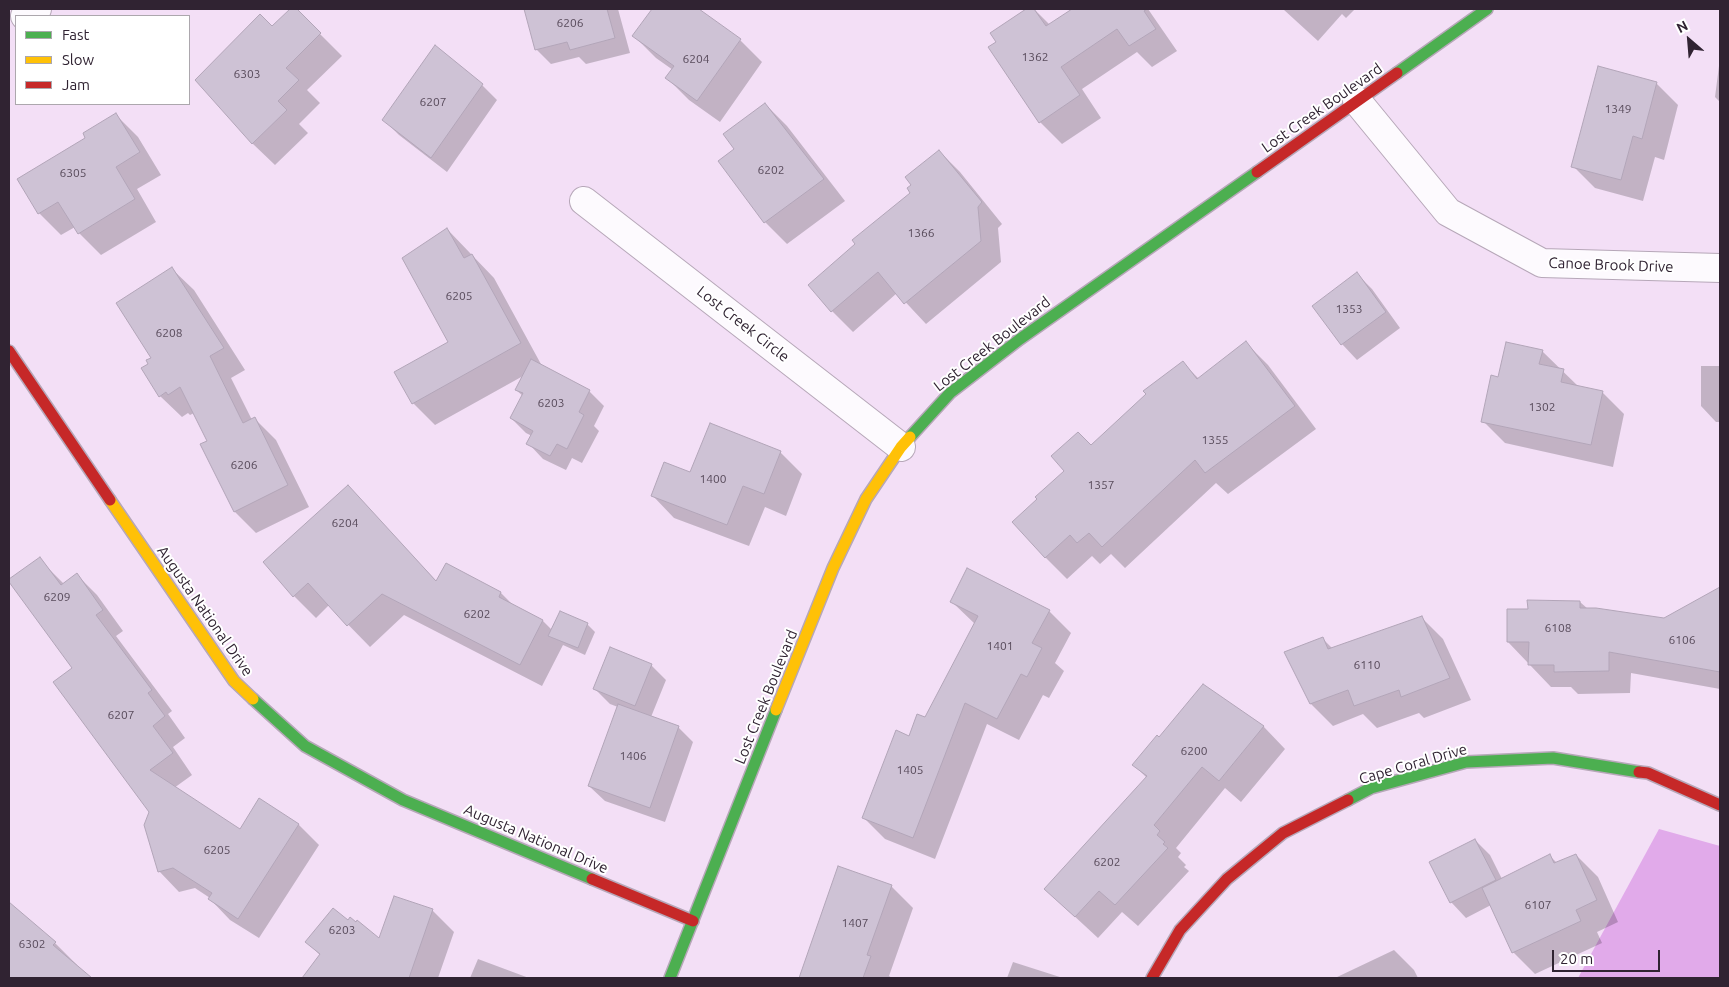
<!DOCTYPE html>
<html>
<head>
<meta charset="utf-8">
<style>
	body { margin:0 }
	#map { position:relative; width:1729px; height:987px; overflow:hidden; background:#f3dff6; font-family:Ubuntu,sans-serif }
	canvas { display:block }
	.frame { position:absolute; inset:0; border:10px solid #302332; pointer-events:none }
	.legend { position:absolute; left:15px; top:15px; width:175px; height:90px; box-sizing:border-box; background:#fff; border:1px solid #aca7ad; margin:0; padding:6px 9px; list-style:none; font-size:15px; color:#302332 }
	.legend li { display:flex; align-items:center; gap:10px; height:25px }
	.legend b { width:25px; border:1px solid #aca7ad }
	.north { position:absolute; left:1664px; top:15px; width:50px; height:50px; -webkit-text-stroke:4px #fff; paint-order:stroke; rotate:333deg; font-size:14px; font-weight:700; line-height:20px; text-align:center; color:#302332 }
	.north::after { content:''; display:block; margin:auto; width:18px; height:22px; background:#302332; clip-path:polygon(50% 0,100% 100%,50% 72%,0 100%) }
	.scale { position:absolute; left:1552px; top:950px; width:108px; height:22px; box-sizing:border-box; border:2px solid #302332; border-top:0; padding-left:6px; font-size:15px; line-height:18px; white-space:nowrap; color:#302332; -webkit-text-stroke:4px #fff; paint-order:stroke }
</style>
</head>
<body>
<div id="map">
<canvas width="1729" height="987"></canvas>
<div class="frame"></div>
<ul class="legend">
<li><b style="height:6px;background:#4caf50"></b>Fast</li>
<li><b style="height:6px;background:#ffc107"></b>Slow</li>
<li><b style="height:6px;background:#c62828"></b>Jam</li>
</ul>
<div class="north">N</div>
<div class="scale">20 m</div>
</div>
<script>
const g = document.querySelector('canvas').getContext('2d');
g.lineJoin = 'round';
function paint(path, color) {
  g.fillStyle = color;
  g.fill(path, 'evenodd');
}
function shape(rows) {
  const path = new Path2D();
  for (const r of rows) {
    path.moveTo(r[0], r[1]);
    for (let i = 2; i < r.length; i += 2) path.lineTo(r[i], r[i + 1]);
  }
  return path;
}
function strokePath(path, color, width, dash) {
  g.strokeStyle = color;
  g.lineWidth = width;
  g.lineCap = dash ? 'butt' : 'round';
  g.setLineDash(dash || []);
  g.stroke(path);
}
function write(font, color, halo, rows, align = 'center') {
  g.font = font + ' Ubuntu,sans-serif';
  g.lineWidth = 4;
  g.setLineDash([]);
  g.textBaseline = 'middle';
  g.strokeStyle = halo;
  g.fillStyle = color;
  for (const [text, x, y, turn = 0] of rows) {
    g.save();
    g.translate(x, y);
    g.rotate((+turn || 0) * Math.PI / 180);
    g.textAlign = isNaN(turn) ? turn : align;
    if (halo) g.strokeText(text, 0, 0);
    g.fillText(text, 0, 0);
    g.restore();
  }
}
paint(shape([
	[1659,829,1720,846,1720,978,1578,978]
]), '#e1aaea');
paint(shape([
	[291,9,295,9,342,56,307,90,320,103,299,124,308,133,275,165,253,144,197,80,272,28],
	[525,9,618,9,630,53,586,64,579,57,551,64,536,49],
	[653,9,697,9,740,40,762,62,720,122,689,100,667,78,673,70,656,58,634,36],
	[1028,9,1034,9,1050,25,1074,9,1148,9,1177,51,1152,67,1137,52,1082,89,1101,118,1062,144,1040,122,998,42,991,33],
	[1283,9,1355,9,1346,18,1342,14,1318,41],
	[1720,58,1720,102,1715,97],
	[1656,83,1678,105,1664,160,1655,157,1643,201,1595,188,1573,166],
	[482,85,497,100,447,172,399,135,384,120],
	[765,104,787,126,845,201,787,244,765,222,720,162,736,149],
	[116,115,138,137,161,175,137,189,156,222,101,255,79,233,75,227,61,235,39,213,19,179,87,138],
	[939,151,960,172,1002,224,998,228,1001,262,926,324,897,293,853,332,832,311],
	[447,229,494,278,542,366,589,391,604,406,594,426,599,431,582,463,572,458,566,470,543,459,528,443,532,436,526,433,511,418,523,396,516,390,523,376,435,425,413,403,450,342],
	[172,269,194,290,245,370,231,378,252,420,254,418,276,440,309,507,256,533,235,512,202,444,208,441,194,413,190,415,188,413,182,417,160,396,150,364],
	[1357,274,1372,289,1400,328,1357,360,1342,344,1314,306],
	[1246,343,1268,365,1316,429,1228,494,1216,483,1125,568,1111,554,1100,564,1092,556,1067,579,1045,557,1091,446,1183,363,1199,379],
	[1542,351,1580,388,1602,392,1624,414,1613,467,1505,443,1483,421,1499,378],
	[1701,366,1720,366,1720,422,1716,422,1701,406],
	[780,452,802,474,786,516,765,507,749,546,674,518,652,495,691,474],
	[348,487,437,582,501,593,514,606,543,621,552,630,587,624,595,632,585,655,563,645,542,686,404,615,370,647,329,605,316,618,294,596],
	[39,559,64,584,77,575,97,595,123,631,116,636,172,711,168,714,185,738,173,747,192,775,174,788,240,831,298,824,319,845,259,938,230,920,210,899,210,898,195,888,179,892,159,871,151,811,74,668],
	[1720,588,1720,689,1631,673,1630,693,1578,694,1571,687,1551,687,1508,642,1529,610,1580,602,1588,609,1665,619],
	[951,601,1049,611,1071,633,1055,663,1064,671,1049,698,1043,695,1019,740,987,724,935,859,885,839,863,817,909,737,926,719,975,624],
	[1421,617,1443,639,1471,700,1424,718,1419,713,1377,728,1363,714,1333,726,1311,704,1323,639,1333,649],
	[651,665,666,680,651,717,678,727,693,742,665,822,605,801,589,786,618,707,610,704,595,689],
	[1203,686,1264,727,1285,749,1241,802,1225,788,1176,848,1181,853,1178,857,1186,865,1184,867,1189,871,1138,926,1122,912,1098,938,1045,889,1147,778,1134,765,1160,739],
	[1475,840,1490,855,1502,879,1550,856,1557,863,1576,855,1598,877,1618,922,1597,932,1602,943,1535,974,1513,952,1491,905,1466,918,1451,902],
	[839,868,891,886,913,908,889,976,892,978,800,978],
	[432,910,454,932,438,978,314,978,308,972,321,956,307,942,348,922,380,940],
	[19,912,55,943,77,965,76,966,90,978,9,978,9,924],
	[1394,950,1414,970,1418,978,1335,978],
	[478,959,529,978,470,978],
	[1013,962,1063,978,1007,978]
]), '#0003');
const building = shape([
	[290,9,297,9,321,33,286,68,299,80,278,101,287,110,252,144,195,80,260,14,272,26,290,9],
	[524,9,607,9,615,38,570,50,567,42,535,50,524,9],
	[652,9,699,9,741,39,697,101,665,78,674,66,632,36,652,9],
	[1026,9,1034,9,1046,26,1072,9,1147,9,1144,11,1156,29,1129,46,1117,29,1061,67,1080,95,1039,123,988,47,996,42,990,33,1026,9],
	[435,45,483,84,431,158,382,120,435,45],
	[1598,66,1657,82,1642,139,1633,136,1621,180,1571,167,1598,66],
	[765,103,824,179,764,223,718,161,734,149,723,134,765,103],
	[116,113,140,152,116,167,135,199,78,234,58,202,38,214,17,179,85,138,83,133,116,113],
	[939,150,982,202,978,207,981,241,904,304,878,272,831,312,808,285,855,244,852,240,910,193,907,188,911,185,905,177,939,150],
	[447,228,464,258,472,254,521,343,412,404,394,372,448,342,402,258,447,228],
	[172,267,224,348,210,356,243,423,255,417,288,485,234,512,200,444,207,441,180,387,168,395,166,392,159,397,141,368,148,364,146,360,151,358,116,303,172,267],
	[1357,272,1386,312,1341,345,1312,306,1357,272],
	[1246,341,1295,406,1205,473,1195,460,1102,547,1089,533,1077,543,1070,535,1045,558,1012,522,1037,499,1035,497,1064,471,1051,456,1078,432,1091,445,1146,394,1143,391,1183,361,1197,379,1246,341],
	[1506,342,1543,350,1539,364,1564,369,1561,382,1603,391,1591,445,1481,422,1491,375,1498,377,1506,342],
	[531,359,590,390,579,412,584,415,567,449,557,444,550,456,526,444,533,431,510,418,523,393,515,390,531,359],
	[710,423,781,451,764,494,743,486,727,525,651,496,664,462,690,472,710,423],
	[348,485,436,581,446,563,501,592,499,597,543,620,520,665,382,594,347,626,308,583,293,597,263,562,348,485],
	[40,557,61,585,77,573,103,610,96,615,152,690,148,693,165,716,153,726,173,753,150,770,240,829,259,798,299,824,238,919,208,899,212,893,173,868,158,872,144,825,149,812,53,682,72,668,9,582,9,579,40,557],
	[967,568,1050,610,1032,643,1042,648,1027,677,1021,674,997,719,965,703,913,838,862,818,896,730,909,736,917,714,925,717,978,616,950,602,967,568],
	[1720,587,1720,672,1609,652,1609,671,1554,672,1554,665,1528,665,1529,642,1507,642,1507,609,1528,609,1527,600,1580,601,1580,608,1596,608,1664,618,1720,587],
	[560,611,588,623,578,648,548,636,560,611],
	[1422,616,1450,678,1401,697,1399,690,1354,706,1348,690,1310,704,1284,652,1323,637,1328,649,1422,616],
	[610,647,652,664,635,706,593,689,610,647],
	[1203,684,1264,726,1219,781,1202,767,1154,825,1160,831,1157,835,1165,842,1163,844,1168,848,1115,905,1099,891,1075,917,1044,889,1147,776,1132,765,1157,735,1159,737,1203,684],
	[618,704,679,726,650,808,588,786,618,704],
	[1475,839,1496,880,1450,903,1429,862,1475,839],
	[1550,854,1554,863,1576,854,1597,900,1576,910,1581,921,1512,953,1482,888,1550,854],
	[838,866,892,885,867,955,871,956,863,978,799,978,838,866],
	[394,896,433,909,409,978,302,978,320,954,305,942,333,908,348,920,350,917,356,922,357,920,379,938,394,896],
	[9,902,56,942,53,945,92,978,9,978,9,902]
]);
paint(building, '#cec2d5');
strokePath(building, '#b2a5b8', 1);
const street = shape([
	[25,16,37,9],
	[1357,101,1448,212,1542,263,1720,268],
	[584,201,901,447]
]);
const fast = shape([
	[1397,73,1487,9],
	[910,437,950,393,1020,339,1257,172],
	[253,699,305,746,403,800,592,879],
	[1348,800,1371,788,1466,762,1553,758,1639,772],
	[670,978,776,710]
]);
const slow = shape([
	[110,500,234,681,253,699],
	[776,710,833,568,866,499,901,447,910,437]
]);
const jam = shape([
	[1257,172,1397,73],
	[9,351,110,500],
	[1639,772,1648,773,1720,805],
	[592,879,693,921],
	[1152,978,1180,930,1227,879,1283,833,1348,800]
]);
strokePath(street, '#b6a7b8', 30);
strokePath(fast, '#b6a7b8', 14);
strokePath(slow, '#b6a7b8', 14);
strokePath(jam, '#b6a7b8', 14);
strokePath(street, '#fdfafe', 28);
strokePath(fast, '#4caf50', 11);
strokePath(slow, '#ffc107', 11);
strokePath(jam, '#c62828', 11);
write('12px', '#584b5b', null, [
	["6206",570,23],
	["1362",1035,57],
	["6204",696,59],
	["6303",247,74],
	["6207",433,102],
	["1349",1618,109],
	["6202",771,170],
	["6305",73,173],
	["1366",921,233],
	["6205",459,296],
	["1353",1349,309],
	["6208",169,333],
	["6203",551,403],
	["1302",1542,407],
	["1355",1215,440],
	["6206",244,465],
	["1400",713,479],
	["1357",1101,485],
	["6204",345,523],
	["6209",57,597],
	["6202",477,614],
	["6108",1558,628],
	["6106",1682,640],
	["1401",1000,646],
	["6110",1367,665],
	["6207",121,715],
	["6200",1194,751],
	["1406",633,756],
	["1405",910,770],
	["6205",217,850],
	["6202",1107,862],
	["6107",1538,905],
	["1407",855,923],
	["6203",342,930],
	["6302",32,944]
]);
write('15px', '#302332', '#fff', [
	["Lost Creek Boulevard",1322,108,-35],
	["Canoe Brook Drive",1611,265,2],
	["Lost Creek Circle",743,324,38],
	["Lost Creek Boulevard",992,344,-38],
	["Augusta National Drive",205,611,55],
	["Lost Creek Boulevard",766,697,-68],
	["Cape Coral Drive",1413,764,-16],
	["Augusta National Drive",536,839,23]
]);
</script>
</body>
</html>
